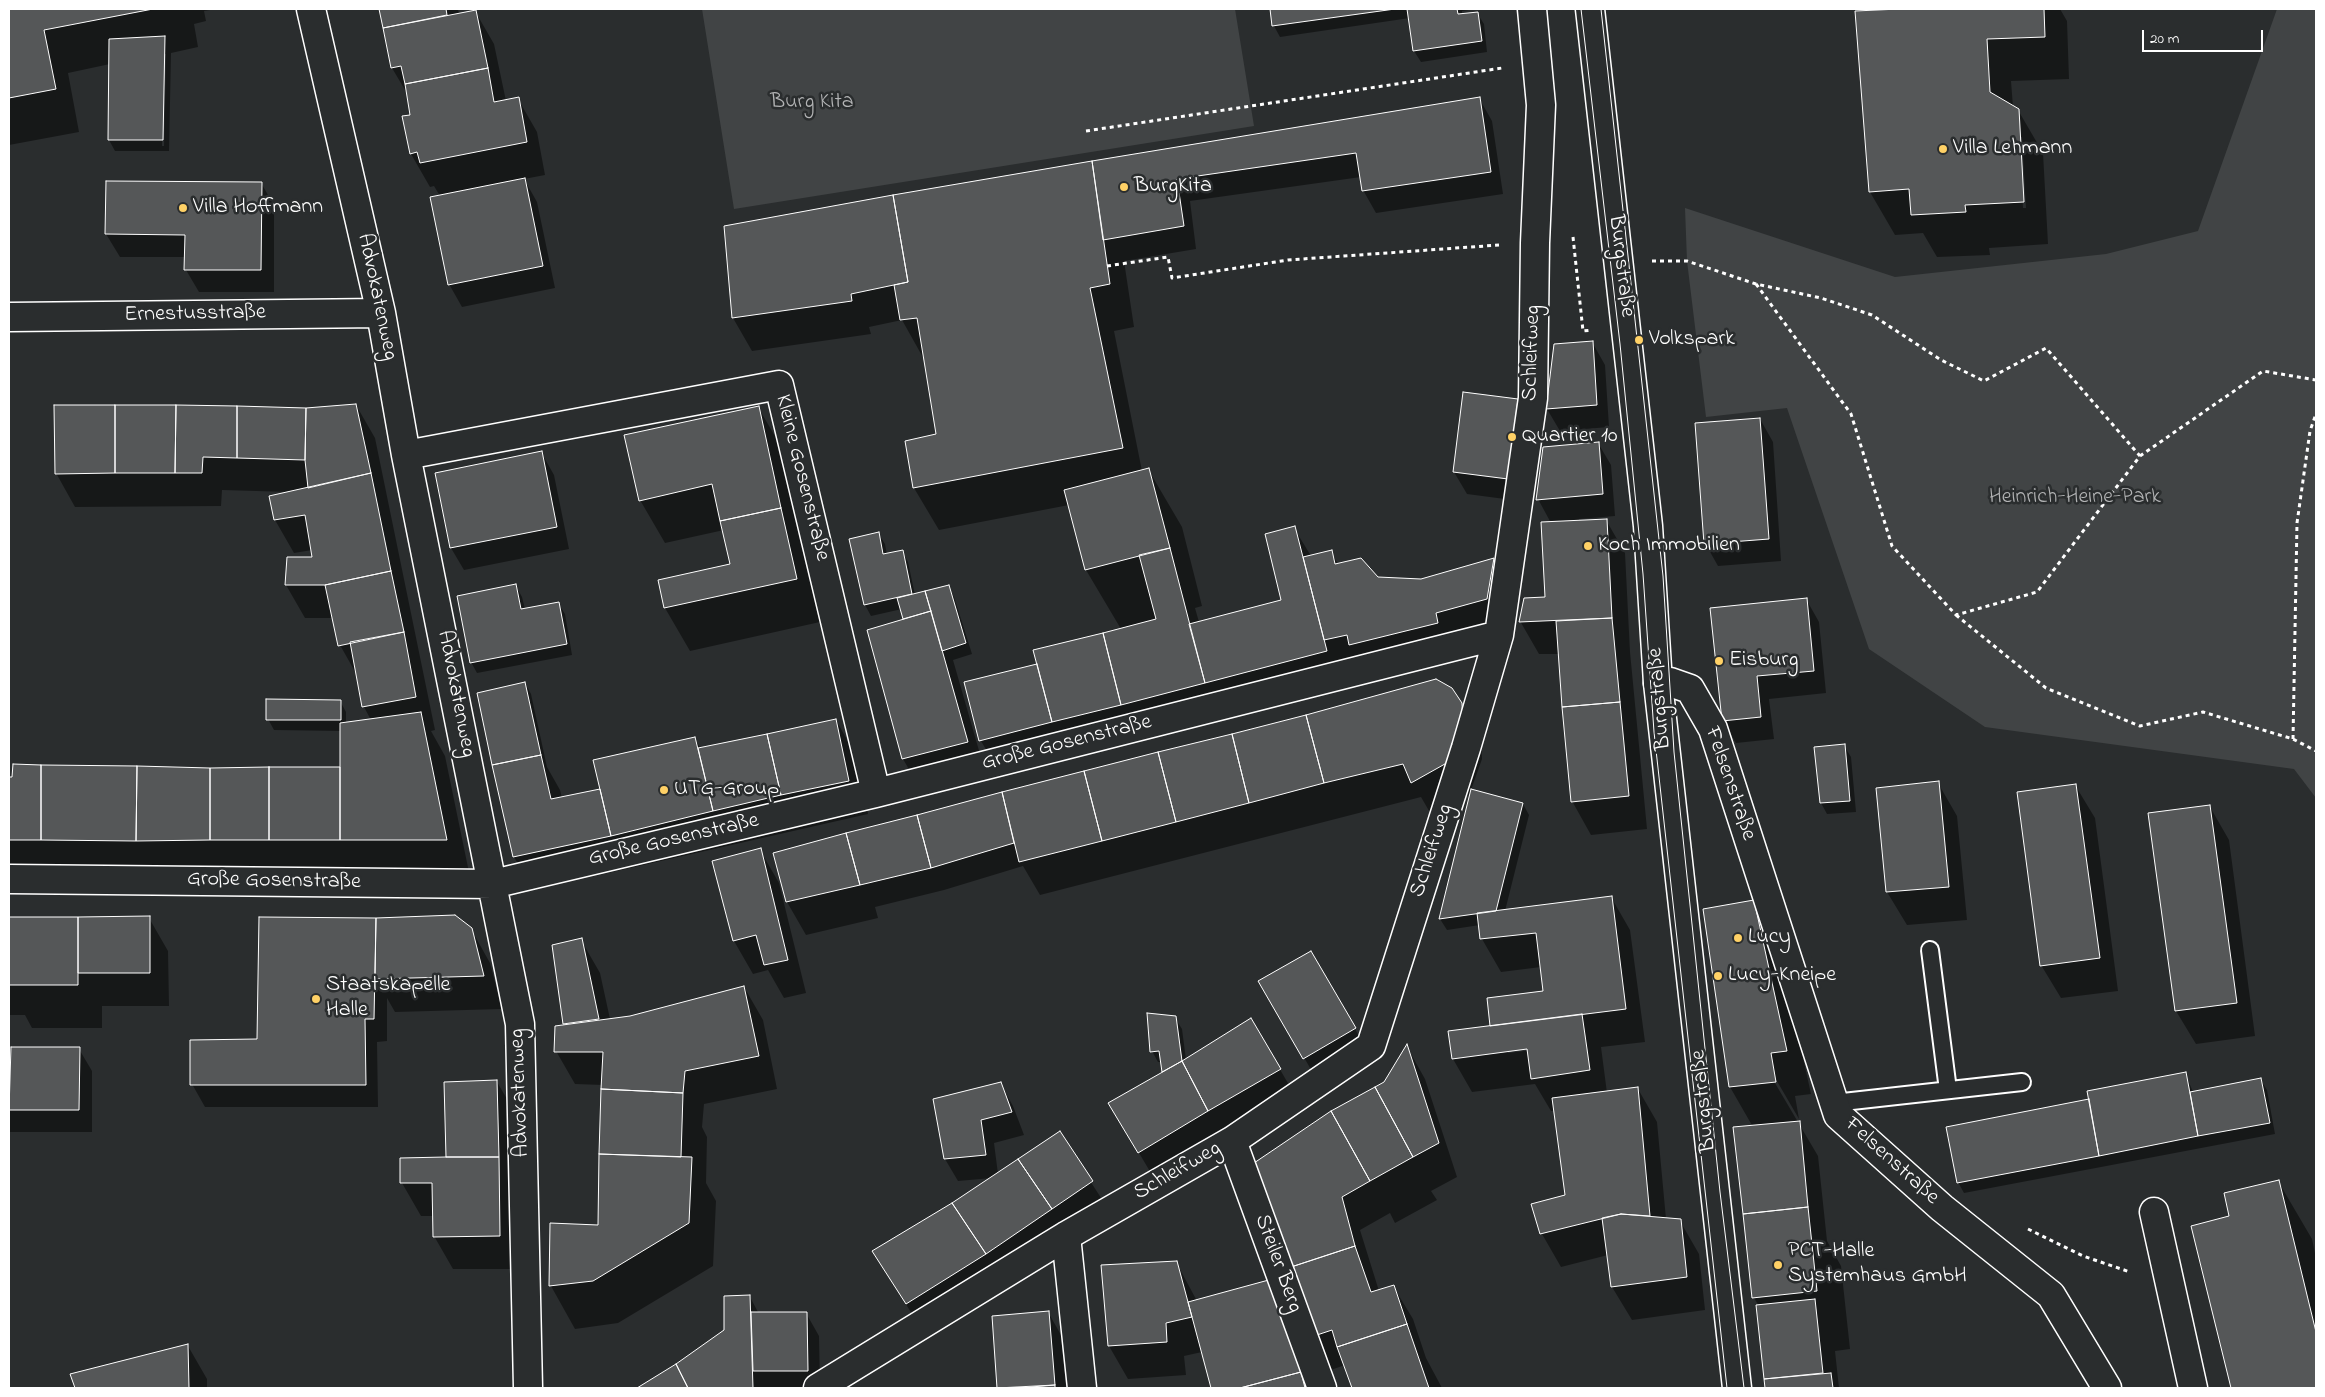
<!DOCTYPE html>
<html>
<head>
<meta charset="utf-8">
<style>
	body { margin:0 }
	#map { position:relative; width:2325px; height:1397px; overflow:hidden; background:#2a2d2e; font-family:"Indie Flower",sans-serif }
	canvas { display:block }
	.frame { position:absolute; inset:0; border:10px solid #fff; pointer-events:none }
	.scale { position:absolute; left:2142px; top:30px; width:121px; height:22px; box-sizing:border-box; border:2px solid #fff; border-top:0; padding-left:6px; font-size:15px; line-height:18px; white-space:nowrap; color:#fff; -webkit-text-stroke:4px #2a2d2e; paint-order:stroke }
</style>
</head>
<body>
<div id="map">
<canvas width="2325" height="1397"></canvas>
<div class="frame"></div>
<div class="scale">20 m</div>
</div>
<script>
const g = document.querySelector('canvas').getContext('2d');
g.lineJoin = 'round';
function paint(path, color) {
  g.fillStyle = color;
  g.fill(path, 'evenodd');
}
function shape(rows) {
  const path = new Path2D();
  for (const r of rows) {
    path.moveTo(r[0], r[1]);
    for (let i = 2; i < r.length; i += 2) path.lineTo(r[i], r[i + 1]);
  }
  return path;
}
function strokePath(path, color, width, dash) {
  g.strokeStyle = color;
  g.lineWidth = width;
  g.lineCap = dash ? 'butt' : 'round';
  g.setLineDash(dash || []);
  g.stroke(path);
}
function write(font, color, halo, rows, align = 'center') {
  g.font = font + ' "Indie Flower",sans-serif';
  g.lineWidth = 5;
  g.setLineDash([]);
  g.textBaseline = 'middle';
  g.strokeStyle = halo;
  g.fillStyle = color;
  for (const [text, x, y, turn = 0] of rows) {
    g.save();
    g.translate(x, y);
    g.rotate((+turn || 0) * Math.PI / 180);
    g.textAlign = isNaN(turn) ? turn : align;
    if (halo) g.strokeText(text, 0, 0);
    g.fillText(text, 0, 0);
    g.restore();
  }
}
paint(shape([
	[702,9,1235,9,1254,126,734,209],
	[2277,9,2316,9,2316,798,2294,769,1985,727,1869,649,1787,408,1706,417,1687,261,1685,208,1895,277,2106,254,2198,231]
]), '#414445');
paint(shape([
	[9,9,216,9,204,11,206,21,194,24,198,47,171,53,169,151,115,151,109,140,110,64,68,73,79,132,9,145],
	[164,54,166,54,164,146,162,146],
	[381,9,458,9,459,14,475,11,494,44,506,101,518,99,537,132,545,175,524,179,537,202,555,288,462,307,449,284,440,196,434,186,430,187,411,154,412,116,408,95,392,68],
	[1271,9,1476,9,1462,11,1462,14,1477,13,1484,24,1487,52,1421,62,1414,51,1410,18,1280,37,1274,26],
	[1907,9,2060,9,2067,21,2069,79,2011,81,2013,107,2018,110,2043,153,2048,244,1989,248,1990,255,1937,257,1923,233,1895,235,1870,192,1856,13],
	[2019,137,2022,137,2026,208,2023,208],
	[1479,98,1492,121,1503,194,1376,213,1363,190,1361,177,1190,201,1196,249,1124,261,1134,327,1114,331,1142,471,1148,469,1182,527,1202,606,1195,608,1199,622,1283,601,1294,528,1311,556,1331,552,1338,564,1377,578,1421,581,1493,560,1506,582,1499,622,994,763,981,741,966,683,1039,665,1121,629,1086,570,1069,505,939,530,914,488,937,435,925,361,902,320,869,327,871,334,752,351,733,318,725,227],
	[107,182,261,183,274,205,274,292,199,292,186,270,186,257,120,257,106,234],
	[1592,342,1605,365,1609,427,1560,431,1547,409],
	[1517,400,1530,423,1520,501,1467,494,1454,472],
	[356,405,375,438,435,730,431,731,445,756,471,882,9,873,9,778,41,766,269,768,341,772,341,731,274,730,268,719,340,701,346,712,346,724,371,720,364,707,358,677,340,645,334,618,305,618,286,585,313,559,312,550,294,553,275,520,290,492,222,490,221,506,75,507,56,473,306,409],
	[758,407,783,450,820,622,690,651,665,608,660,581,731,565,724,530,665,543,640,500],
	[1760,419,1773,442,1781,561,1718,566,1705,543],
	[1598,443,1611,465,1615,516,1579,519,1579,521,1606,520,1625,553,1630,652,1647,829,1591,835,1572,801,1560,654,1539,654,1520,621,1546,598,1551,523,1538,499],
	[541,452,554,475,569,549,464,570,451,548,436,474],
	[878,533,885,544,887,555,902,551,908,562,915,595,948,586,954,597,972,654,953,660,986,775,922,792,903,759,868,631,905,620,902,609,871,616,865,605],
	[516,586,522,597,525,609,558,603,565,614,572,655,477,673,471,662],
	[1806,599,1819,622,1826,693,1769,699,1774,739,1736,743,1723,721],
	[1436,681,1461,703,1481,737,1482,759,1471,790,1523,804,1529,815,1505,911,1611,897,1630,930,1645,1042,1601,1047,1607,1093,1638,1089,1657,1122,1666,1219,1680,1221,1699,1254,1705,1310,1632,1320,1612,1287,1608,1255,1561,1267,1542,1234,1533,1205,1566,1196,1555,1111,1551,1111,1535,1084,1472,1092,1453,1059,1492,1027,1545,992,1541,967,1501,972,1482,939,1480,925,1447,930,1440,919,1472,793,1432,816,1421,797,1040,895,1023,866,944,890,875,907,878,918,806,935,787,902,775,854,1001,793,1004,798,1004,793],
	[1533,1047,1533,1050,1508,1053,1508,1051],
	[525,683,531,694,547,767,560,790,562,798,601,790,694,738,701,749,836,720,855,754,868,814,533,890,514,857],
	[1844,746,1851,757,1856,812,1827,814,1821,803,1815,748],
	[1938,783,1957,816,1967,920,1907,925,1887,892,1878,789],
	[2075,785,2095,818,2118,991,2061,998,2041,965],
	[2210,807,2229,840,2255,1036,2196,1044,2176,1011],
	[760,850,779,883,806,993,784,998,768,970,753,974,734,941],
	[1754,902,1778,944,1811,1094,1795,1096,1799,1119,1774,1076,1772,1078,1818,1156,1827,1241,1841,1266,1850,1349,1835,1351,1839,1388,1767,1388,1759,1306,1754,1298,1753,1127,1730,1087,1705,910],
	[455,916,471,929,490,963,502,1009,395,1012,387,998,387,1041,377,1042,378,1107,205,1107,192,1084,258,1040,376,919],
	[9,918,149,918,168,951,169,1006,102,1006,102,1028,32,1028,25,1015,9,1015],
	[581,940,600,973,610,1019,630,1017,744,987,763,1020,777,1089,704,1104,702,1127,707,1137,706,1183,716,1201,713,1266,618,1323,575,1329,551,1286,552,1224,600,1226,603,1085,575,1084,556,1051,565,1025,554,946],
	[1310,953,1368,1051,1317,1080,1260,981],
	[1175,1018,1182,1029,1186,1060,1251,1020,1299,1102,1158,1185,1129,1136,1164,1073,1162,1062,1158,1062,1152,1051],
	[1407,1047,1425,1079,1457,1177,1431,1191,1437,1200,1395,1223,1390,1213,1360,1230,1379,1291,1393,1286,1413,1319,1426,1358,1442,1388,1353,1388,1345,1365,1328,1371,1255,1163,1332,1112,1385,1083],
	[79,1049,92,1071,92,1132,9,1132,9,1083],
	[2185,1073,2193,1092,2260,1079,2267,1090,2275,1134,1964,1193,1958,1182,2090,1100],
	[497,1082,510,1104,519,1269,453,1269,434,1236,434,1216,421,1216,402,1183,447,1158],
	[1000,1083,1013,1106,1024,1135,994,1143,998,1174,1059,1133,1105,1204,926,1337,874,1252,992,1178,958,1181,945,1159],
	[2278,1181,2312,1239,2316,1258,2316,1388,2233,1388,2193,1227,2231,1217],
	[1176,1262,1197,1301,1275,1280,1309,1388,1212,1388,1202,1352,1184,1356,1186,1375,1128,1379,1109,1346,1103,1266],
	[750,1297,759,1314,806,1313,819,1336,820,1388,639,1388,726,1331],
	[1048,1312,1061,1335,1066,1388,999,1388,993,1317],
	[188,1346,207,1379,207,1388,76,1388,72,1375]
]), '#0007');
const building = shape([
	[9,9,153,9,44,30,56,89,9,98,9,9],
	[379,9,446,9,447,15,383,28,379,9],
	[1270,9,1395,9,1272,26,1270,9],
	[1407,9,1457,9,1458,14,1478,12,1482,41,1413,51,1407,9],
	[1900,9,2044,9,2045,37,1987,39,1990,92,2019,109,2024,202,1965,205,1966,212,1911,215,1909,189,1869,192,1855,11,1900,9],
	[476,10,488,68,405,84,401,66,391,68,383,28,476,10],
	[165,36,163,140,108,140,109,39,165,36],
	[488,68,494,102,519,97,527,142,420,163,417,152,410,154,402,116,410,115,405,84,488,68],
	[1480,97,1491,172,1362,191,1356,153,1177,179,1184,226,1103,240,1092,161,1480,97],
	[1092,161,1110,284,1090,288,1123,448,913,488,905,441,936,434,917,318,900,320,894,285,908,282,893,195,1092,161],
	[525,178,543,266,448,285,430,197,525,178],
	[106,181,262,182,261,270,184,270,185,235,105,234,106,181],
	[893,195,908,282,851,294,852,301,732,318,724,226,893,195],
	[1593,341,1597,405,1546,409,1554,344,1593,341],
	[1463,392,1518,399,1508,479,1453,472,1463,392],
	[356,404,371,473,308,488,305,460,306,408,356,404],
	[54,405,115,405,115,473,55,474,54,405],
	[115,405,176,405,175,473,115,473,115,405],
	[176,405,237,406,237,458,203,457,202,473,175,473,176,405],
	[237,406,306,408,305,460,237,458,237,406],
	[759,406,781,508,720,521,712,484,639,501,624,435,759,406],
	[1760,418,1769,539,1704,544,1695,423,1760,418],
	[1599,442,1603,494,1536,500,1543,447,1599,442],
	[542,451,557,527,450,548,435,473,542,451],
	[1149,468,1170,548,1085,570,1064,490,1149,468],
	[371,473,391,571,325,585,285,585,287,557,312,557,305,515,274,520,269,496,371,473],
	[781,508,797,579,664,608,658,580,730,564,720,521,781,508],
	[1607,519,1612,618,1519,622,1524,598,1545,597,1541,522,1607,519],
	[1295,526,1327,651,1205,683,1189,624,1281,600,1265,534,1295,526],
	[879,532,883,554,903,550,912,594,864,605,849,539,879,532],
	[1170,548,1205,683,1121,705,1103,633,1156,619,1139,555,1170,548],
	[1332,550,1335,564,1361,558,1378,577,1421,579,1494,558,1487,599,1436,613,1438,623,1349,645,1347,635,1324,640,1303,557,1332,550],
	[391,571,404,632,338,646,325,585,391,571],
	[516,584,521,609,559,602,567,644,470,663,457,596,516,584],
	[949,585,966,643,942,651,925,591,949,585],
	[925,591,931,611,903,619,897,598,925,591],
	[1807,598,1814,671,1757,676,1761,717,1722,721,1710,608,1807,598],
	[931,611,968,742,902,759,867,630,931,611],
	[1612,618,1620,702,1562,707,1556,621,1612,618],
	[404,632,416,697,362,707,350,642,404,632],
	[1103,633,1121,705,1052,722,1033,650,1103,633],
	[1037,664,1052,722,979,741,964,682,1037,664],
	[1436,679,1452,688,1462,703,1463,725,1452,760,1411,783,1403,764,1324,783,1306,715,1436,679],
	[525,682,541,755,492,765,477,693,525,682],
	[266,699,341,700,341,720,266,720,266,699],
	[1620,702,1629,796,1571,802,1562,707,1620,702],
	[421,712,447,840,340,840,340,723,421,712],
	[1306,715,1324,783,1249,803,1232,734,1306,715],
	[836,719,849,781,781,795,767,734,836,719],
	[767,734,781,795,713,811,698,748,767,734],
	[1232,734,1249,803,1176,822,1158,752,1232,734],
	[695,737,713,811,611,836,593,760,695,737],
	[1845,744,1850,801,1820,803,1814,747,1845,744],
	[1158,752,1176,822,1102,841,1084,771,1158,752],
	[541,755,551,799,600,789,611,836,513,857,492,765,541,755],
	[13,764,41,765,41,840,9,840,9,777,12,777,13,764],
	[41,765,137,766,136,841,41,840,41,765],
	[137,766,210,768,210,840,136,841,137,766],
	[269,767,269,840,210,840,210,768,269,767],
	[269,767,340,767,340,840,269,840,269,767],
	[1084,771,1102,841,1019,862,1002,792,1084,771],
	[1939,781,1949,887,1886,892,1876,788,1939,781],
	[2076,784,2100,958,2040,966,2017,792,2076,784],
	[1471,789,1523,803,1496,911,1439,919,1471,789],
	[1002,792,1014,843,931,868,917,815,1002,792],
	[2210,805,2237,1003,2175,1011,2148,813,2210,805],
	[917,815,931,868,860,885,846,833,917,815],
	[846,833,860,885,786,902,773,853,846,833],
	[761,848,788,960,764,965,756,935,733,941,712,861,761,848],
	[1612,896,1626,1009,1490,1026,1487,998,1543,991,1536,933,1480,939,1477,913,1612,896],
	[1754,900,1787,1051,1771,1053,1776,1082,1729,1087,1703,909,1754,900],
	[455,915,472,928,484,976,375,979,376,918,455,915],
	[150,916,150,973,78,973,78,917,150,916],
	[9,917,78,917,78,985,9,985,9,917],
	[259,917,376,918,374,1019,365,1019,366,1085,190,1085,190,1040,257,1039,259,917],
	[582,938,599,1019,563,1024,552,945,582,938],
	[1311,951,1356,1028,1303,1059,1258,981,1311,951],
	[744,986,759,1056,685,1071,683,1093,601,1089,603,1052,554,1052,555,1026,630,1016,744,986],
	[1147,1013,1176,1016,1182,1061,1162,1072,1159,1051,1150,1052,1147,1013],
	[1582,1014,1590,1070,1531,1079,1527,1049,1452,1059,1448,1031,1582,1014],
	[1251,1018,1281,1069,1208,1111,1182,1061,1251,1018],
	[1407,1044,1439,1143,1413,1157,1375,1087,1384,1082,1407,1044],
	[11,1047,80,1047,79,1110,9,1110,11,1047],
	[1182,1061,1208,1111,1138,1153,1108,1103,1182,1061],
	[2186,1072,2198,1136,2099,1156,2087,1091,2186,1072],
	[2261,1078,2270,1123,2198,1136,2190,1092,2261,1078],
	[497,1080,499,1157,446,1157,444,1082,497,1080],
	[1001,1082,1012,1112,981,1120,986,1155,944,1159,933,1099,1001,1082],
	[1375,1087,1413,1157,1370,1181,1331,1111,1375,1087],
	[1638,1087,1650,1216,1621,1214,1540,1234,1531,1204,1565,1195,1552,1098,1638,1087],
	[601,1089,683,1093,681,1157,599,1154,601,1089],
	[2089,1099,2099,1156,1957,1183,1946,1127,2089,1099],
	[1331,1111,1370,1181,1342,1197,1355,1246,1285,1269,1254,1163,1331,1111],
	[1800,1121,1808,1207,1743,1214,1733,1127,1800,1121],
	[1060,1131,1093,1181,1052,1209,1018,1159,1060,1131],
	[599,1154,692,1157,689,1223,593,1281,549,1286,550,1223,598,1225,599,1154],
	[446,1157,499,1157,500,1236,433,1237,432,1183,400,1183,400,1158,446,1157],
	[1018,1159,1052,1209,986,1254,952,1203,1018,1159],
	[2279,1180,2316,1332,2316,1388,2231,1388,2191,1226,2229,1216,2224,1193,2279,1180],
	[952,1203,986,1254,906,1304,872,1251,952,1203],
	[1808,1207,1817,1291,1752,1298,1743,1214,1808,1207],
	[1621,1214,1681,1219,1687,1277,1611,1287,1602,1218,1621,1214],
	[1355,1246,1371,1292,1394,1285,1407,1324,1337,1347,1332,1330,1308,1338,1285,1269,1355,1246],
	[1177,1261,1192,1317,1166,1323,1167,1342,1108,1346,1101,1265,1177,1261],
	[1276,1278,1301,1372,1240,1388,1211,1388,1188,1302,1276,1278],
	[750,1295,753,1388,688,1388,676,1364,724,1330,724,1296,750,1295],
	[1815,1299,1823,1373,1764,1379,1756,1305,1815,1299],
	[1049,1311,1055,1385,997,1388,992,1316,1049,1311],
	[751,1312,807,1312,808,1371,753,1371,751,1312],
	[1407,1324,1429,1388,1352,1388,1337,1347,1407,1324],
	[188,1344,189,1388,75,1388,70,1374,188,1344],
	[676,1364,688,1388,637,1388,676,1364],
	[1301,1372,1305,1388,1240,1388,1301,1372],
	[1831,1373,1833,1388,1765,1388,1764,1379,1831,1373],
	[1055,1385,1055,1388,1019,1388,1055,1385]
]);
paint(building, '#555758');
strokePath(building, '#fff', 1);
const service = shape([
	[1930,950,1948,1090],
	[1834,1103,2022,1082]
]);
const minor = shape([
	[311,9,381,313,406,455,520,1024,528,1388],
	[9,317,381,313],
	[406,455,779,385,876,793],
	[1658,683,1670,682,1690,689,1713,729,1838,1115,1942,1208,2051,1295,2107,1388],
	[9,879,493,884,876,793,1499,635],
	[1232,1141,1322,1388],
	[2154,1212,2193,1388],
	[1066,1236,1082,1388],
	[818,1388,1066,1236,1232,1141,1371,1046,1466,748,1499,635,1533,398,1535,243,1541,105,1532,9]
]);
const tertiary = shape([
	[1590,9,1648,526,1658,683,1737,1388]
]);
strokePath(service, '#fff', 20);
strokePath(minor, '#fff', 31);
strokePath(tertiary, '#fff', 31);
strokePath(shape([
	[1086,131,1502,68],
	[1573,237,1583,331,1592,330],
	[1652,261,1687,261,1756,284,1821,298,1872,315,1941,360,1984,381,2046,348,2140,456],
	[1107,266,1168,257,1172,278,1288,260,1499,245],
	[1756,284,1851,414,1892,546,1956,615,2037,592,2140,456,2263,371,2316,380],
	[1956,615,2046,688,2140,726,2203,712,2293,739,2316,751],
	[2293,739,2297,523,2310,431,2316,414],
	[2028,1229,2083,1256,2130,1272]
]), '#fff', 3, [4, 4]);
strokePath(service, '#2a2d2e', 16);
strokePath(minor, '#2a2d2e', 28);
strokePath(tertiary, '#2a2d2e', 28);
strokePath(shape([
	[1581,9,1620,344,1643,574,1654,732,1727,1388],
	[1601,9,1663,576,1674,752,1720,1192,1744,1388]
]), '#fff', 1);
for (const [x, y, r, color] of [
	[1943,149,5,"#ffd166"],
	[1124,187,5,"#ffd166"],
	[183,208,5,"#ffd166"],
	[1639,340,5,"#ffd166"],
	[1512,437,5,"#ffd166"],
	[1588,546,5,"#ffd166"],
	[1719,661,5,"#ffd166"],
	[664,790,5,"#ffd166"],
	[1738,938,5,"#ffd166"],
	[1718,976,5,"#ffd166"],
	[316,999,5,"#ffd166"],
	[1778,1265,5,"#ffd166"]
]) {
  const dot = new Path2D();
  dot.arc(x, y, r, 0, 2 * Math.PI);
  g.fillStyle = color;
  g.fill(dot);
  strokePath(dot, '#2a2d2e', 2);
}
write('22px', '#b3b4b5', '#2a2d2e', [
	["Burg Kita",812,103],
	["Heinrich-Heine-Park",2075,498]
]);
write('22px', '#fff', '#2a2d2e', [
	["Villa Lehmann",1953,149],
	["BurgKita",1134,187],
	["Villa Hoffmann",193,208],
	["Volkspark",1649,340],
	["Quartier 10",1522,437],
	["Koch Immobilien",1598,546],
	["Eisburg",1729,661],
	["UTG-Group",674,790],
	["Lucy",1748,938],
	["Lucy-Kneipe",1728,976],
	["Staatskapelle",326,986],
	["Halle",326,1011],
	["PCT-Halle",1788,1252],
	["Systemhaus GmbH",1788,1277]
], 'left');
write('22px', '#fff', '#2a2d2e', [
	["Burgstraße",1620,266,83],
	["Advokatenweg",376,297,78],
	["Ernestusstraße",195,315,-1],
	["Schleifweg",1533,353,-88],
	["Kleine Gosenstraße",801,478,76],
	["Advokatenweg",455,694,79],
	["Burgstraße",1661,699,-95],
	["Große Gosenstraße",1067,744,-14],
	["Felsenstraße",1729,784,71],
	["Große Gosenstraße",674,841,-13],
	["Schleifweg",1433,851,-72],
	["Große Gosenstraße",274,882,1],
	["Advokatenweg",521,1093,-92],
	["Burgstraße",1705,1101,-96],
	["Felsenstraße",1891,1162,42],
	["Schleifweg",1178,1172,-30],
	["Steiler Berg",1277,1264,70]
]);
</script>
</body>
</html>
